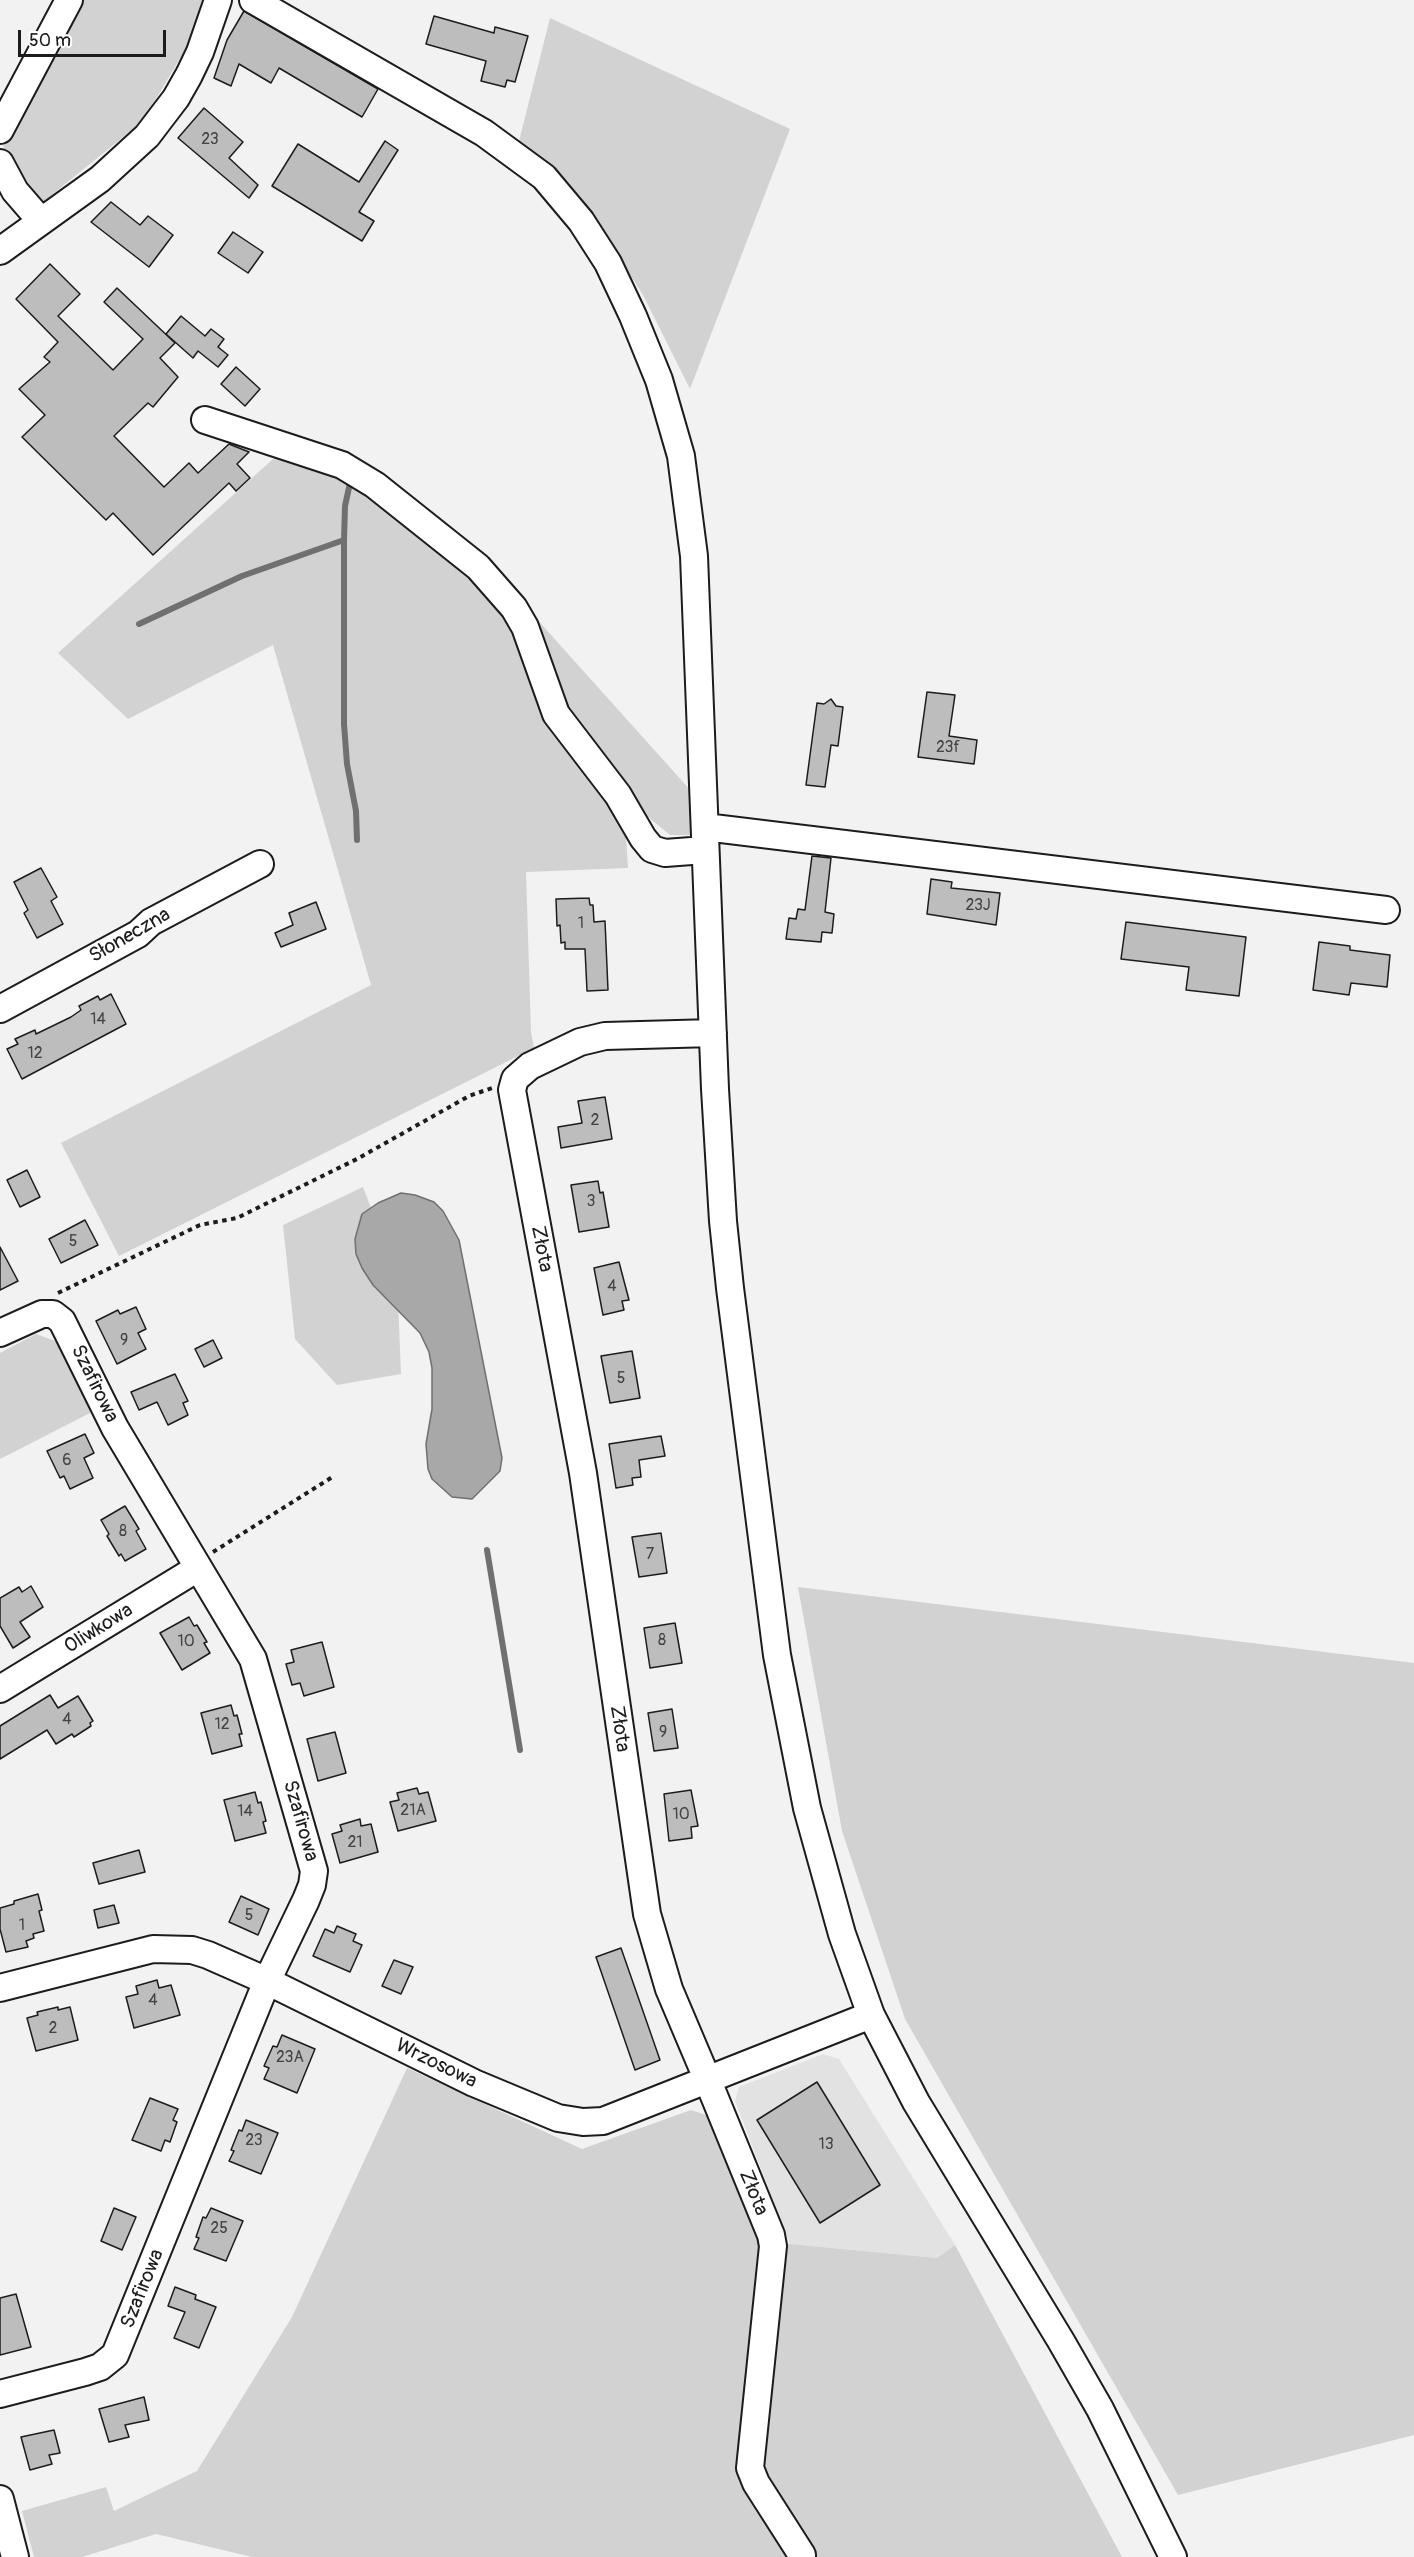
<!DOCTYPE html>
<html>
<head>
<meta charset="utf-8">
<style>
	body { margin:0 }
	#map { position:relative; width:1414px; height:2557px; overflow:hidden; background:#f2f2f2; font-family:Pangolin,sans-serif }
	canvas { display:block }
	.scale { position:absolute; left:18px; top:30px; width:148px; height:27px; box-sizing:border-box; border:3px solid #1c1c1c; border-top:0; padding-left:8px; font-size:18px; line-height:21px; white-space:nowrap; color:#1c1c1c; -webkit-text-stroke:4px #fff; paint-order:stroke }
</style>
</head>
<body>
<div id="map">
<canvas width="1414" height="2557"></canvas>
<div class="scale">50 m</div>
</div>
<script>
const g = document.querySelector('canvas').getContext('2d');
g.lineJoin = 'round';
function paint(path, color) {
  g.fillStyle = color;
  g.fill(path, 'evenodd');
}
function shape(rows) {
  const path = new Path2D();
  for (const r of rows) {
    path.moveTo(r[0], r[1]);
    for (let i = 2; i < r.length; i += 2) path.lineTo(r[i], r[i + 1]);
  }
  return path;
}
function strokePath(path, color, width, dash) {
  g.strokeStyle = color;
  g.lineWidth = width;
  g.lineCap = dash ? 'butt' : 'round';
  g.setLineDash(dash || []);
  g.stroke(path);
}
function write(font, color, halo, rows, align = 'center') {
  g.font = font + ' Pangolin,sans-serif';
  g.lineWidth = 4.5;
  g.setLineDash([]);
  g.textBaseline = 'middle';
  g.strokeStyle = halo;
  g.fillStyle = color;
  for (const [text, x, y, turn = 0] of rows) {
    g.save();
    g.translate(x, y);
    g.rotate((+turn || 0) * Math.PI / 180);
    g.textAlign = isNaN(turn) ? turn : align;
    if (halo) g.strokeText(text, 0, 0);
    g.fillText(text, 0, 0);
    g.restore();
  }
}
paint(shape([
	[823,2054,839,2059,955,2245,937,2258,790,2244,735,2101,739,2087]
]), '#e2e2e2');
paint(shape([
	[77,0,203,0,186,48,143,121,43,202,7,175,3,141],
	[550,18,790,129,690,389,643,295,580,196,519,141],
	[283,450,354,475,496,596,625,822,628,868,526,872,531,1032,534,1048,119,1256,61,1143,371,985,273,645,128,719,58,653],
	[525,606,692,792,692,835,670,835,634,805,561,712],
	[363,1187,397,1276,401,1374,337,1385,295,1339,283,1225],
	[36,1334,58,1342,92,1412,0,1459,0,1353],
	[798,1587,1414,1663,1414,2435,1178,2495,905,2019,842,1831],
	[407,2068,582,2149,691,2110,709,2116,764,2244,790,2244,937,2258,955,2245,1122,2557,252,2557,156,2534,82,2557,34,2557,22,2511,106,2487,114,2511,197,2471,292,2317]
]), '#d2d2d2');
const water = shape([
	[401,1193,415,1195,434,1202,443,1211,459,1240,502,1458,500,1471,472,1499,452,1497,432,1479,428,1469,426,1444,432,1409,432,1368,429,1352,420,1333,373,1285,362,1268,356,1254,355,1239,362,1214,378,1203,401,1193]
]);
paint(water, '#a8a8a8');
strokePath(water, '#707070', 1.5);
strokePath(shape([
	[350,483,345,506,344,540,344,724,347,764,356,811,357,840],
	[139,624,242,576,344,540],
	[487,1550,520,1750]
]), '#707070', 6);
const building = shape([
	[244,11,378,89,362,117,279,68,271,83,239,64,231,86,214,78,227,40,244,11],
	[434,16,494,33,495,27,528,36,515,82,507,80,505,87,481,81,486,61,426,44,434,16],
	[204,108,243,142,229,158,258,185,249,198,178,138,204,108],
	[385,141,398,150,359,212,374,221,362,241,272,186,298,144,359,182,385,141],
	[111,202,140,225,148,216,173,235,149,267,91,222,111,202],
	[233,232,263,252,248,273,218,253,233,232],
	[50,264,80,294,58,316,113,370,143,339,104,302,117,288,175,343,160,358,178,377,153,407,148,403,114,436,164,487,189,463,198,473,229,444,249,452,237,464,250,478,236,491,229,483,153,555,113,513,106,520,22,437,45,415,19,389,50,362,44,357,58,342,16,299,50,264],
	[181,316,205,336,211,329,224,339,218,347,228,355,218,367,198,351,193,358,166,334,181,316],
	[236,367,260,389,245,406,221,384,236,367],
	[927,692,955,695,949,736,977,740,974,764,918,757,927,692],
	[831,699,836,706,843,707,838,746,831,745,825,787,806,785,817,703,824,704,831,699],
	[812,856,831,858,825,912,834,914,832,933,822,932,821,942,786,939,789,918,796,919,798,909,805,910,812,856],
	[41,868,57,897,51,901,63,924,37,938,24,913,28,910,14,882,41,868],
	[931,879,952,882,951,888,1000,893,996,925,927,914,931,879],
	[589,898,590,905,593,905,594,922,605,921,608,990,587,991,585,949,565,949,565,942,561,943,560,925,557,926,556,899,589,898],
	[316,902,326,929,281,947,275,933,293,925,289,913,316,902],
	[1126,922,1246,937,1239,996,1186,990,1189,967,1121,959,1126,922],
	[1319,942,1350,946,1350,950,1390,955,1387,987,1351,983,1349,995,1313,990,1319,942],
	[111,994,126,1024,22,1079,7,1049,18,1044,15,1039,35,1030,36,1034,71,1017,81,1010,79,1006,98,996,100,1000,111,994],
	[605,1097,612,1139,561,1148,558,1127,582,1123,578,1101,605,1097],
	[27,1170,40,1197,20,1207,7,1180,27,1170],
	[598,1181,600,1193,603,1192,609,1227,579,1232,571,1185,598,1181],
	[85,1220,98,1245,61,1263,49,1239,85,1220],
	[0,1247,18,1281,0,1290,0,1247],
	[619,1262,629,1300,622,1301,624,1310,603,1315,594,1268,619,1262],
	[136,1307,146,1329,138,1333,146,1349,117,1364,96,1321,118,1310,120,1314,136,1307],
	[213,1340,222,1358,204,1367,195,1349,213,1340],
	[632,1351,640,1398,610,1403,601,1356,632,1351],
	[175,1374,188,1401,183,1403,188,1415,168,1425,157,1402,139,1410,131,1392,175,1374],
	[85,1434,94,1453,84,1458,93,1478,70,1489,64,1476,60,1478,47,1451,85,1434],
	[661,1436,665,1456,639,1460,641,1477,632,1478,633,1485,616,1488,609,1444,661,1436],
	[125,1506,139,1529,136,1531,146,1549,125,1561,121,1554,119,1556,107,1536,109,1534,101,1520,125,1506],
	[661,1533,667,1573,639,1577,632,1537,661,1533],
	[31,1586,43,1607,20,1622,30,1637,13,1648,0,1626,0,1598,19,1587,22,1592,31,1586],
	[189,1617,194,1626,197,1625,207,1642,204,1643,210,1653,182,1670,160,1633,189,1617],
	[675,1623,682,1663,650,1668,644,1628,675,1623],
	[322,1642,334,1687,304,1696,300,1683,292,1685,286,1664,294,1662,291,1650,322,1642],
	[50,1695,58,1708,78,1696,93,1721,90,1723,91,1726,74,1737,72,1734,56,1744,47,1730,0,1759,0,1726,50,1695],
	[231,1705,234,1716,237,1715,242,1734,239,1734,242,1746,212,1754,201,1713,231,1705],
	[672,1709,678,1748,654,1751,648,1713,672,1709],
	[335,1732,346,1773,318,1781,307,1739,335,1732],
	[417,1788,419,1794,428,1792,436,1821,398,1831,390,1802,399,1800,397,1793,417,1788],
	[691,1790,698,1826,691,1827,692,1838,669,1841,664,1794,691,1790],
	[255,1792,258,1803,261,1802,266,1821,263,1822,266,1833,235,1841,224,1800,255,1792],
	[360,1819,361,1826,371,1824,378,1852,340,1863,332,1834,342,1831,340,1825,360,1819],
	[139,1850,145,1872,99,1884,93,1863,139,1850],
	[38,1894,42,1910,39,1911,44,1931,33,1934,34,1938,26,1941,28,1947,6,1952,0,1929,0,1908,14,1904,14,1901,38,1894],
	[241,1896,269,1909,258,1935,229,1922,241,1896],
	[114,1905,119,1923,98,1928,94,1910,114,1905],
	[337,1926,356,1934,353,1941,362,1945,350,1972,313,1956,325,1929,334,1933,337,1926],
	[621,1948,660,2060,635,2070,596,1957,621,1948],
	[394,1960,413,1967,401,1994,382,1986,394,1960],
	[157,1980,159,1988,171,1985,180,2015,134,2028,126,1997,138,1994,136,1986,157,1980],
	[58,2007,58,2010,70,2007,78,2040,36,2051,27,2018,38,2015,37,2012,58,2007],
	[282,2035,315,2049,297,2093,264,2079,269,2068,264,2066,273,2046,277,2047,282,2035],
	[817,2082,880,2185,820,2223,757,2120,817,2082],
	[150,2098,178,2109,173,2120,177,2122,170,2142,165,2140,161,2151,132,2140,150,2098],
	[246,2120,278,2133,261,2174,229,2161,234,2151,231,2150,239,2130,242,2131,246,2120],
	[114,2208,136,2217,122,2250,101,2241,114,2208],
	[211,2208,243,2221,226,2261,194,2249,199,2238,196,2237,203,2217,206,2218,211,2208],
	[175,2287,196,2295,195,2299,216,2307,199,2348,174,2338,185,2312,168,2306,175,2287],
	[16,2294,31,2347,0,2355,0,2298,16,2294],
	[144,2397,149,2420,125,2425,129,2437,109,2442,99,2409,144,2397],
	[54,2430,60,2453,49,2455,52,2464,30,2470,21,2437,54,2430]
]);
paint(building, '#bdbdbd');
strokePath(building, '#1c1c1c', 1.5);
const minor = shape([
	[253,0,484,133,544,177,581,221,608,263,633,316,659,380,681,456,694,556,715,1089,723,1221,730,1288,777,1655,807,1808,842,1934,871,2015,916,2102,1061,2341,1100,2409,1173,2557],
	[0,130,69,0],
	[0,163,15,191,41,221],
	[0,251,100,179,147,136,176,98,189,75,200,52,218,0],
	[205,420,342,465,375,485,478,567,514,608,525,627,556,714,618,795,643,838,652,849,665,853,705,850],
	[705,827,1386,910],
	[0,1009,138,934,151,922,260,864],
	[713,1033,605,1036,580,1042,530,1066,515,1079,512,1090,583,1473,647,1914,669,1989,708,2081,771,2235,773,2246,750,2468,756,2483,802,2555],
	[0,1333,42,1314,53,1314,62,1321,115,1428,253,1659,314,1871,312,1885,306,1900,267,1981,115,2355,100,2367,85,2372,0,2394],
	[0,1689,198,1568],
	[0,1988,153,1949,192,1950,208,1955,267,1981,474,2083,558,2118,583,2122,603,2121,871,2015],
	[0,2499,15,2557]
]);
strokePath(minor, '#1c1c1c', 30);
strokePath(shape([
	[58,1293,200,1225,237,1218,357,1159,469,1096,492,1088],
	[213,1552,334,1476]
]), '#1c1c1c', 4, [4.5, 4.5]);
strokePath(minor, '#fff', 26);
write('16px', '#444', null, [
	["23",210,140],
	["23f",948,748],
	["23J",978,906],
	["1",581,924],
	["14",98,1020],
	["12",35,1054],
	["2",595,1121],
	["3",591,1202],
	["5",73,1242],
	["4",612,1287],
	["9",124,1341],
	["5",621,1379],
	["6",67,1461],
	["8",123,1532],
	["7",650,1555],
	["8",662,1641],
	["10",186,1642],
	["4",67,1720],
	["12",222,1725],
	["9",663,1733],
	["21A",413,1811],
	["14",245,1812],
	["10",681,1815],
	["21",355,1843],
	["5",249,1916],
	["1",22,1926],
	["4",153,2001],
	["2",53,2029],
	["23A",290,2058],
	["23",254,2141],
	["13",826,2145],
	["25",219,2229]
]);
write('20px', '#1c1c1c', '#fff', [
	["Słoneczna",130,936,-30],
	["Złota",541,1249,79],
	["Szafirowa",94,1384,64],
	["Oliwkowa",99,1629,-32],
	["Złota",619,1729,82],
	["Szafirowa",300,1821,74],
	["Wrzosowa",436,2064,26],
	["Złota",753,2193,68],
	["Szafirowa",143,2289,-68]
]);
</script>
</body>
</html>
